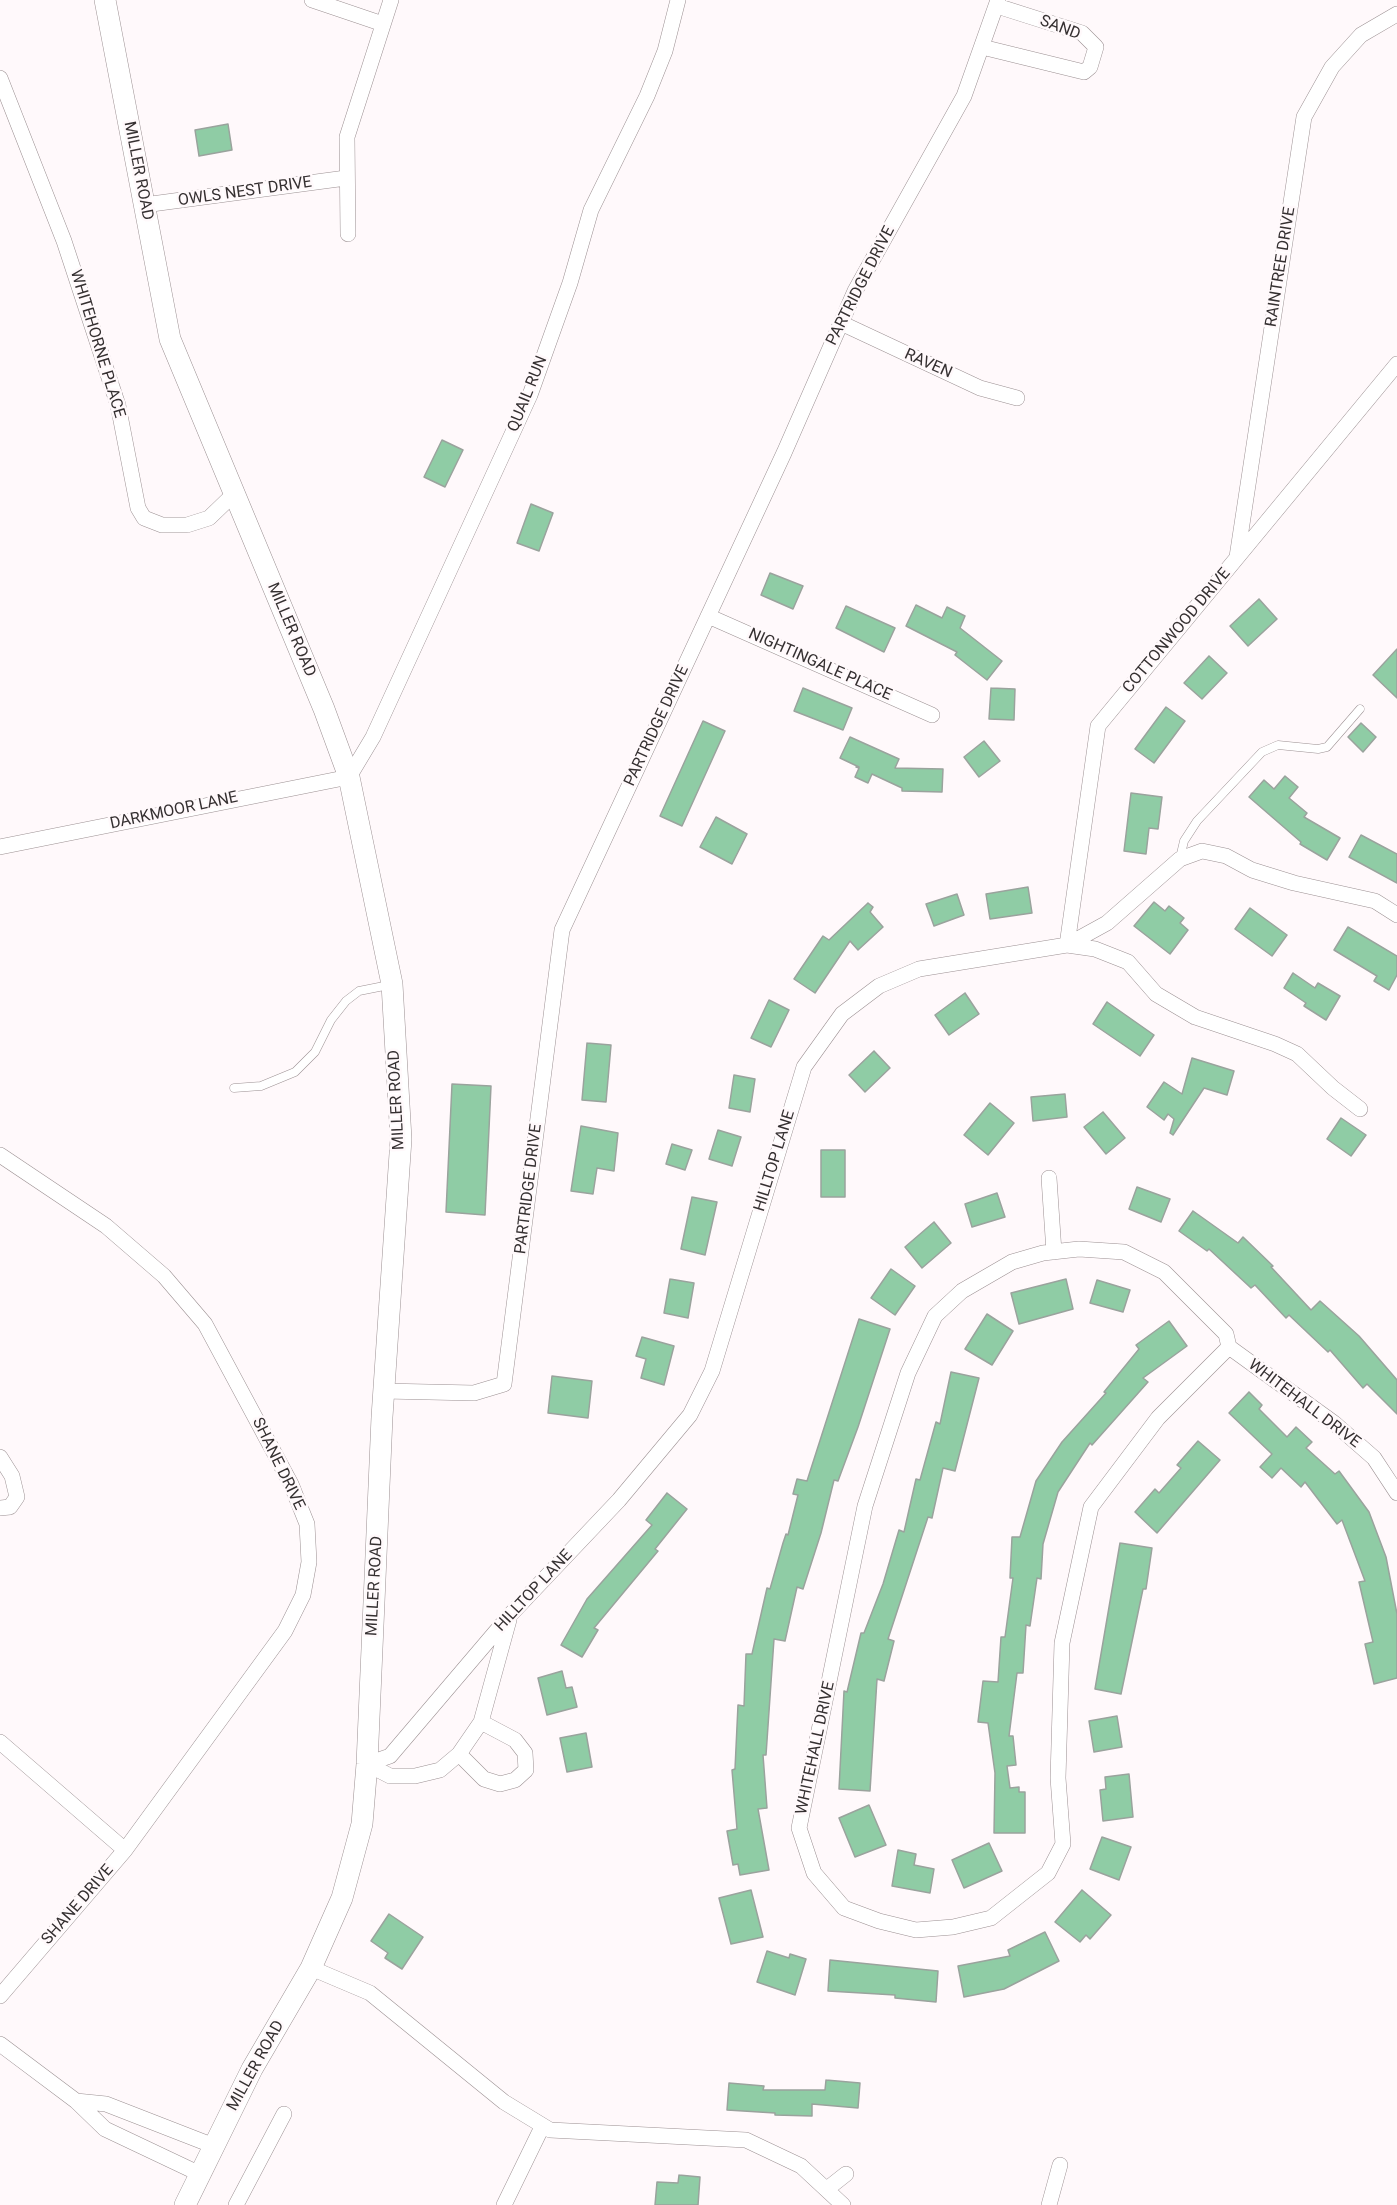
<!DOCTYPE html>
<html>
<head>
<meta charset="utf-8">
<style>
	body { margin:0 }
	canvas { display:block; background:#fff9fb }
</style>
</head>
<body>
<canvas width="1397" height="2205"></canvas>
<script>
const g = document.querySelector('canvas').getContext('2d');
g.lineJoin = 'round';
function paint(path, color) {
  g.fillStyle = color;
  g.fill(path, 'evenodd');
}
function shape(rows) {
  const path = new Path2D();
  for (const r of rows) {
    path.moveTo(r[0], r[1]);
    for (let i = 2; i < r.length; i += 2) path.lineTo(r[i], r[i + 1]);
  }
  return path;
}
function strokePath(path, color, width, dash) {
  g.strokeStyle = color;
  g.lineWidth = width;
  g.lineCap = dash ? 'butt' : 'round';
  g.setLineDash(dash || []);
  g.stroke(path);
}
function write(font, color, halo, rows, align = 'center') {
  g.font = font + ' Roboto,sans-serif';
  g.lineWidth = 5;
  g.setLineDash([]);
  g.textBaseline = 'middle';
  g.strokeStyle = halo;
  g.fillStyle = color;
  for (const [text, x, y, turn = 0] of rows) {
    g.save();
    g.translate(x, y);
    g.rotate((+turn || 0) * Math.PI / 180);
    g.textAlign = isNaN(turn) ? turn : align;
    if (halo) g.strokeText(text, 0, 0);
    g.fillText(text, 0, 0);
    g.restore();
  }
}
const building = shape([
	[228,124,232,150,199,156,195,130,228,124],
	[442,440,463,450,445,487,424,477,442,440],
	[531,504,553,513,539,551,517,543,531,504],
	[770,573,803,586,793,609,761,595,770,573],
	[1259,599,1277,619,1248,646,1230,626,1259,599],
	[916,605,942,618,947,607,965,616,960,628,1002,661,987,680,955,655,957,652,906,626,916,605],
	[846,606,895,628,884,652,836,628,846,606],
	[1397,649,1397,698,1373,675,1397,649],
	[1209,656,1227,673,1202,699,1184,683,1209,656],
	[803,688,852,708,843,730,794,711,803,688],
	[991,688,1015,689,1014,720,989,719,991,688],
	[1166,707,1185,721,1154,763,1135,749,1166,707],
	[703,721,725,731,682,826,660,816,703,721],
	[1361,723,1376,737,1363,752,1348,737,1361,723],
	[850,737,899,759,895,768,943,769,942,792,902,791,902,788,872,774,868,783,855,777,859,768,856,767,859,767,840,758,850,737],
	[984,741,1000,761,979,777,964,757,984,741],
	[1285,776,1298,787,1289,798,1307,813,1304,817,1340,838,1327,860,1300,844,1301,842,1249,797,1264,780,1274,789,1285,776],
	[1131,793,1162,797,1158,829,1149,828,1146,854,1124,851,1131,793],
	[716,817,747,834,732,864,700,847,716,817],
	[1361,835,1397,854,1397,883,1349,857,1361,835],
	[1028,887,1032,913,990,919,986,894,1028,887],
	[957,894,964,915,934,926,926,904,957,894],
	[1154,902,1165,911,1169,906,1184,918,1180,923,1188,930,1170,954,1134,926,1154,902],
	[868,903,873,907,870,912,883,927,858,950,850,941,815,993,794,979,823,936,829,940,868,903],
	[1250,908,1287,935,1272,956,1235,929,1250,908],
	[1348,927,1397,956,1397,975,1389,990,1374,981,1377,976,1334,950,1348,927],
	[1293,973,1315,988,1318,983,1340,996,1326,1020,1304,1006,1306,1003,1284,988,1293,973],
	[965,993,979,1014,949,1035,935,1015,965,993],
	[769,1000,789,1010,771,1047,751,1038,769,1000],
	[1107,1002,1154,1035,1140,1056,1093,1024,1107,1002],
	[587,1043,611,1045,606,1102,582,1100,587,1043],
	[874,1051,890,1068,865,1092,849,1075,874,1051],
	[1192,1058,1234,1071,1227,1095,1204,1088,1173,1135,1170,1133,1174,1119,1168,1114,1164,1120,1147,1107,1164,1082,1182,1094,1192,1058],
	[734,1075,755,1079,750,1112,729,1108,734,1075],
	[452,1084,491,1086,485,1215,446,1212,452,1084],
	[1065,1094,1067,1117,1033,1121,1031,1097,1065,1094],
	[990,1103,1014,1123,988,1155,964,1135,990,1103],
	[1103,1112,1125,1138,1106,1154,1084,1127,1103,1112],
	[1341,1118,1366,1135,1351,1156,1327,1139,1341,1118],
	[581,1126,618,1133,614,1171,597,1168,593,1194,571,1191,581,1126],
	[718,1130,741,1137,732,1166,709,1159,718,1130],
	[672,1144,692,1150,685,1170,666,1164,672,1144],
	[821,1150,845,1150,845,1197,821,1197,821,1150],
	[1137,1187,1170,1199,1161,1222,1129,1209,1137,1187],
	[997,1193,1005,1217,972,1227,965,1204,997,1193],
	[692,1197,717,1202,705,1255,681,1249,692,1197],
	[1193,1211,1238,1243,1243,1237,1273,1266,1271,1267,1311,1310,1320,1301,1359,1336,1397,1380,1397,1414,1367,1384,1363,1388,1330,1350,1328,1352,1289,1315,1286,1318,1255,1285,1251,1288,1209,1249,1207,1251,1179,1231,1193,1211],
	[934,1222,951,1243,922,1268,905,1247,934,1222],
	[891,1269,915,1286,895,1315,871,1298,891,1269],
	[670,1279,694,1283,688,1318,664,1313,670,1279],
	[1066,1279,1073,1309,1019,1324,1011,1293,1066,1279],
	[1097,1280,1130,1290,1123,1312,1090,1303,1097,1280],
	[987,1314,1013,1331,992,1365,965,1349,987,1314],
	[859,1319,890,1329,858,1427,838,1481,834,1480,821,1533,803,1589,797,1587,785,1641,774,1639,766,1755,763,1755,767,1808,758,1809,769,1870,740,1875,738,1864,733,1865,727,1831,737,1829,732,1770,735,1769,738,1705,744,1706,746,1654,752,1654,767,1588,770,1589,783,1543,786,1534,788,1535,798,1495,793,1494,797,1479,807,1481,859,1319],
	[1169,1321,1187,1346,1143,1378,1148,1382,1092,1445,1090,1443,1058,1492,1043,1544,1041,1579,1037,1578,1030,1626,1026,1625,1023,1673,1017,1673,1009,1736,1013,1736,1016,1765,1007,1766,1010,1788,1019,1787,1019,1792,1025,1792,1025,1833,994,1833,995,1773,988,1723,978,1722,983,1681,998,1682,1001,1637,1005,1637,1013,1578,1010,1578,1012,1537,1020,1537,1036,1481,1062,1442,1106,1393,1104,1392,1139,1349,1136,1345,1169,1321],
	[642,1337,674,1346,664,1385,641,1378,646,1359,636,1356,642,1337],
	[951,1372,979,1378,955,1471,943,1468,932,1518,928,1517,888,1639,894,1641,884,1681,877,1679,870,1791,839,1789,844,1691,847,1692,861,1633,864,1633,883,1584,899,1530,904,1532,916,1479,920,1480,936,1422,940,1424,951,1372],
	[552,1376,592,1381,588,1418,548,1413,552,1376],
	[1249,1392,1262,1405,1259,1409,1287,1437,1296,1427,1312,1442,1306,1448,1335,1474,1339,1471,1369,1512,1386,1557,1397,1614,1397,1678,1374,1684,1365,1644,1373,1642,1359,1582,1365,1581,1342,1520,1337,1524,1305,1482,1301,1487,1281,1468,1272,1478,1260,1467,1272,1454,1229,1413,1249,1392],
	[1198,1441,1220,1460,1157,1533,1135,1512,1155,1489,1159,1493,1181,1468,1177,1465,1198,1441],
	[667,1493,687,1509,655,1549,658,1551,594,1628,598,1630,582,1657,561,1645,587,1599,652,1525,646,1520,667,1493],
	[1120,1543,1152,1548,1146,1589,1143,1589,1121,1694,1095,1689,1120,1543],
	[562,1671,566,1688,572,1687,577,1707,547,1715,538,1678,562,1671],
	[1117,1716,1122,1747,1094,1752,1089,1721,1117,1716],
	[586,1733,592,1767,567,1772,560,1738,586,1733],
	[1129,1774,1133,1817,1103,1821,1100,1790,1106,1789,1105,1777,1129,1774],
	[869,1805,886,1845,855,1857,839,1818,869,1805],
	[1102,1837,1131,1847,1119,1880,1090,1869,1102,1837],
	[989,1843,1002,1871,964,1888,952,1860,989,1843],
	[898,1850,916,1854,914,1865,934,1869,930,1893,892,1886,898,1850],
	[751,1890,763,1937,731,1944,719,1898,751,1890],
	[1082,1890,1111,1915,1090,1939,1086,1935,1080,1942,1055,1922,1082,1890],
	[389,1914,423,1937,402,1969,385,1958,388,1953,371,1941,389,1914],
	[1045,1932,1059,1961,1004,1989,964,1997,958,1966,1010,1956,1008,1950,1045,1932],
	[767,1951,789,1958,790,1954,806,1959,795,1995,757,1982,767,1951],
	[830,1960,938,1971,936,2002,895,1998,895,1995,828,1991,830,1960],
	[826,2080,860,2083,858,2108,812,2104,812,2116,775,2115,775,2113,727,2110,729,2083,764,2086,763,2090,825,2090,826,2080],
	[679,2175,700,2177,698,2205,655,2205,657,2182,678,2183,679,2175]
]);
paint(building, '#8fcca5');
strokePath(building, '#9aa39d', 1.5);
const lane = shape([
	[1180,858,1184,841,1197,821,1262,752,1278,745,1318,749,1327,747,1360,709],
	[234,1088,261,1086,295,1072,315,1052,331,1020,346,1001,359,991,389,985]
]);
const street = shape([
	[312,0,383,24],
	[982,47,1084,72,1090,67,1096,47,1082,33,997,6],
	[0,78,64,241,118,405,138,508,144,518,162,525,187,525,209,518,234,494],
	[144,205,346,178],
	[348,234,347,137,391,0],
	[841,323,980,388,1017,398],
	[1237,557,1304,117,1332,67,1361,35,1397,14],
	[708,616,932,715],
	[0,847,349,777,373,737,530,395,570,283,591,210,647,96,665,51,678,0],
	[1067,945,1098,726,1397,364],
	[1067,945,1107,923,1180,859,1202,851,1226,856,1252,870,1294,883,1375,901,1397,915],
	[0,1155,106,1226,164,1276,205,1324,291,1484,307,1524,309,1562,303,1595,285,1631,125,1850,0,1996],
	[1049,1178,1054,1252],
	[1229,1347,1158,1418,1091,1507,1062,1643,1058,1778,1063,1844,1048,1873,991,1918,953,1927,916,1930,879,1921,844,1908,814,1873,799,1828,865,1506,908,1373,935,1316,962,1291,1012,1262,1043,1253,1079,1249,1124,1252,1164,1272,1226,1334,1229,1347,1334,1423,1374,1458,1397,1493],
	[384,1391,474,1393,504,1384,562,930,784,453,855,291,964,96,998,0],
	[0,1457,12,1476,17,1497,10,1507,0,1508],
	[0,1742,125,1850],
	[459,1754,484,1779,500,1784,515,1780,526,1770,525,1753,515,1740,481,1722],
	[367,1764,390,1756,510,1615,619,1500,690,1415,712,1371,804,1067,842,1014,879,986,919,969,1067,945,1095,949,1128,962,1156,994,1195,1017,1275,1044,1297,1054,1333,1088,1360,1109],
	[367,1764,390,1776,415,1776,440,1770,459,1754,481,1722,509,1620],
	[311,1968,370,1993,504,2102,550,2130,746,2140,801,2166,843,2205],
	[0,2044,76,2101,105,2129,200,2174],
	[76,2101,106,2104,214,2146],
	[827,2189,846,2174],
	[236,2205,284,2114],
	[504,2205,542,2127],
	[1049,2205,1060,2165]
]);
const secondary = shape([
	[105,0,170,339,324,709,349,777,392,984,401,1139,382,1417,367,1764,362,1824,342,1898,311,1968,252,2069,185,2205]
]);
strokePath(lane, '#9c9193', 9);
strokePath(street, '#9c9193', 16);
strokePath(secondary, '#9c9193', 22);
strokePath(lane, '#fff', 8);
strokePath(street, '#fff', 15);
strokePath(secondary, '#fff', 21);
write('16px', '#353031', '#fff9fb', [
	["SAND",1060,28,21],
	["MILLER ROAD",138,171,79],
	["OWLS NEST DRIVE",245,192,-8],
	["RAINTREE DRIVE",1281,267,-81],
	["PARTRIDGE DRIVE",861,286,-63],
	["WHITEHORNE PLACE",97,344,73],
	["RAVEN",928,364,24],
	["QUAIL RUN",528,394,-68],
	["MILLER ROAD",291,630,67],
	["COTTONWOOD DRIVE",1177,631,-50],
	["NIGHTINGALE PLACE",820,665,24],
	["PARTRIDGE DRIVE",657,726,-65],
	["DARKMOOR LANE",174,811,-12],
	["MILLER ROAD",397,1100,-93],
	["HILLTOP LANE",775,1161,-73],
	["PARTRIDGE DRIVE",529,1189,-83],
	["WHITEHALL DRIVE",1304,1404,37],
	["SHANE DRIVE",278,1464,64],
	["MILLER ROAD",375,1586,-87],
	["HILLTOP LANE",534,1591,-47],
	["WHITEHALL DRIVE",816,1748,-78],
	["SHANE DRIVE",78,1905,-49],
	["MILLER ROAD",256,2066,-61]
]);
</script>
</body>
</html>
